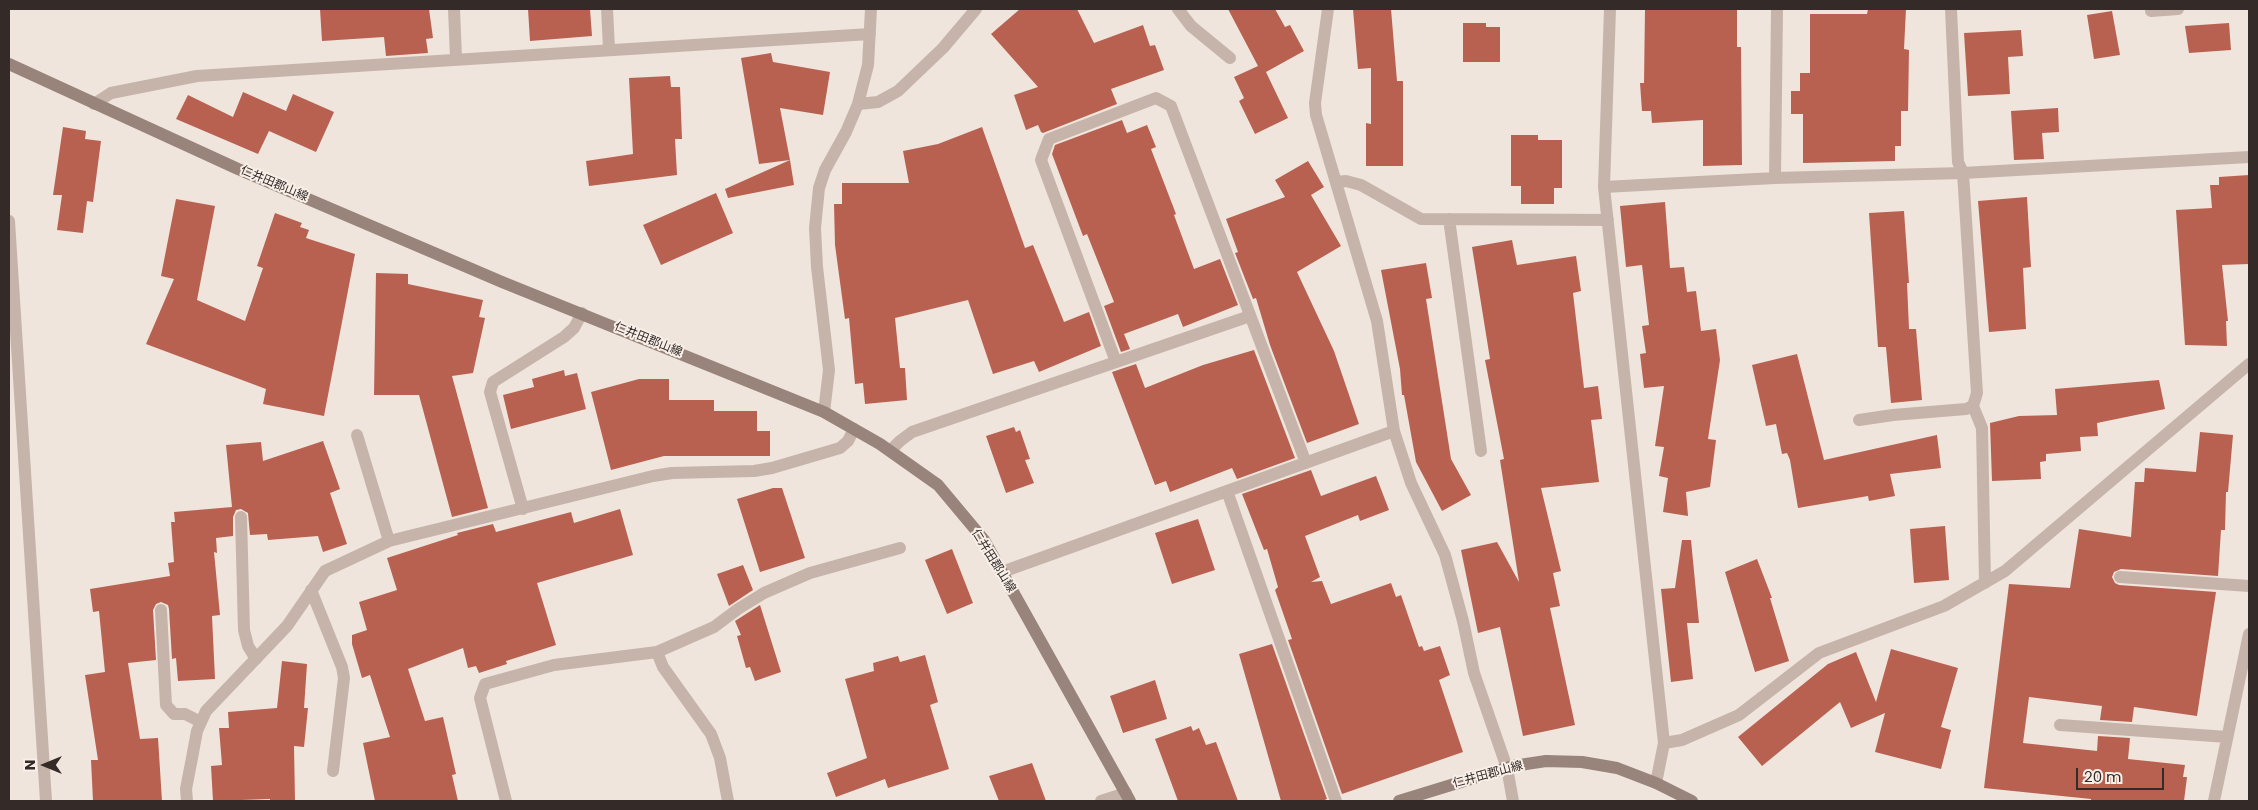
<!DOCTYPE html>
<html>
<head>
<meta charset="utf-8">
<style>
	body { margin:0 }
	#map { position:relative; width:2258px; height:810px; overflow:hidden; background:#efe5dc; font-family:Poppins,sans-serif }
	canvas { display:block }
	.frame { position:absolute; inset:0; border:10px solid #342b28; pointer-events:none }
	.north { position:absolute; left:20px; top:740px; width:50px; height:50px; -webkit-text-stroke:4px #f7efe8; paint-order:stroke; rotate:270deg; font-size:14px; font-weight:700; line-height:20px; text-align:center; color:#342b28 }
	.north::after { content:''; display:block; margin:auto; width:18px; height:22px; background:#342b28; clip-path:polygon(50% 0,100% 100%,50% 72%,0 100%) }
	.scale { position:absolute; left:2076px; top:768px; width:88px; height:22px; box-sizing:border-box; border:2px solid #342b28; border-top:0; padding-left:6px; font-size:15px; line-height:18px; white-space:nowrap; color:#342b28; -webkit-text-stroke:4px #f7efe8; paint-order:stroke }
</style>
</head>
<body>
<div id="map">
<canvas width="2258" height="810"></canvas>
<div class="frame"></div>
<div class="north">N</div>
<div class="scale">20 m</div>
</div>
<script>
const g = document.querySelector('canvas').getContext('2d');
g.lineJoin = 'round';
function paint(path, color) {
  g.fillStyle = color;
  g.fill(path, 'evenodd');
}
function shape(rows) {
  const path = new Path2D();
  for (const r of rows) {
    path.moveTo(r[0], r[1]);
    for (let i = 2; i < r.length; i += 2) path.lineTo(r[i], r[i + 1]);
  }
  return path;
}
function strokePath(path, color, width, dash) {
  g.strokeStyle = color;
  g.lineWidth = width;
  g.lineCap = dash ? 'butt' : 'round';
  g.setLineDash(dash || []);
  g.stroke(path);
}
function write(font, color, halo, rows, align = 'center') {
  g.font = font + ' Poppins,"Noto Sans JP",sans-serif';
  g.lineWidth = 4;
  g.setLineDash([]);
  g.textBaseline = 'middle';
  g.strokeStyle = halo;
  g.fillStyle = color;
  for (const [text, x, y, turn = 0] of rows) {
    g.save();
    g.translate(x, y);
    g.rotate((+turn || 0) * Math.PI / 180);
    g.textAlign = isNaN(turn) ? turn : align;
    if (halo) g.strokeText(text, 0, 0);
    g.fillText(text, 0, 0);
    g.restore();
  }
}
paint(shape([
	[320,9,429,9,433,38,426,39,428,53,386,56,384,37,322,41],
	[528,9,590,9,592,36,530,41],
	[1020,9,1077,9,1094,43,1143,25,1150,46,1155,45,1164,70,1111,89,1117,104,1043,133,1041,132,1038,125,1026,130,1014,95,1038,87,991,34],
	[1228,9,1275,9,1285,27,1290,25,1304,51,1266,72,1288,118,1255,134,1239,101,1244,98,1234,77,1258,66],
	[1353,9,1391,9,1397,81,1403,81,1403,166,1366,166,1366,123,1371,124,1371,68,1358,69],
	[1645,9,1737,9,1737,47,1741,47,1742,165,1703,166,1703,120,1652,123,1651,111,1642,111,1640,83,1644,83],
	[1868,9,1906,9,1904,49,1909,50,1908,111,1901,111,1901,146,1895,146,1895,161,1803,163,1803,114,1791,114,1791,91,1800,91,1800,73,1810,73,1810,14,1867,14],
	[2112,11,2120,55,2094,59,2087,15],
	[1463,23,1486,23,1486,27,1500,27,1500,62,1463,62],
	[2229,23,2231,50,2189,53,2185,26],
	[2021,30,2023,56,2008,57,2010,94,1968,96,1964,33],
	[771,53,773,62,830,72,823,115,780,108,790,160,759,164,741,58],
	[670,76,671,87,680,87,682,139,675,139,677,175,589,186,586,161,633,154,629,78],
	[243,92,286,111,293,94,334,112,316,152,269,131,258,154,176,119,188,95,233,117],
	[2058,108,2059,132,2042,133,2044,159,2014,160,2011,111],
	[1122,120,1127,133,1147,125,1156,147,1151,149,1176,214,1174,215,1194,269,1220,259,1238,305,1183,327,1178,314,1124,334,1130,349,1121,352,1104,306,1114,302,1087,234,1083,236,1052,154,1055,145],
	[63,127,86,131,85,139,101,141,93,202,87,201,83,233,57,230,62,195,53,195],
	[982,127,1025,248,1033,245,1064,322,1089,312,1101,346,1039,372,1034,361,993,374,968,300,895,318,900,368,905,368,907,400,865,404,863,383,855,384,849,318,845,319,835,245,834,204,842,204,842,183,909,183,903,151,938,144],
	[1511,135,1538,135,1538,140,1562,140,1562,188,1554,188,1554,204,1521,204,1521,186,1511,186],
	[790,160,794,185,728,198,725,189],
	[1308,161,1324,187,1311,195,1341,246,1297,272,1334,351,1359,424,1307,443,1270,345,1256,298,1253,299,1235,253,1238,252,1226,219,1285,197,1275,180],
	[2249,175,2249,264,2222,265,2228,321,2226,321,2227,346,2185,345,2176,210,2212,208,2210,185,2219,185,2219,177],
	[716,193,733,233,661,265,643,225],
	[2027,197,2031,267,2023,268,2026,329,1989,332,1978,201],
	[176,199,215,206,197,300,245,321,263,268,257,266,275,213,302,223,300,227,309,230,306,238,355,254,324,416,263,404,266,389,146,344,174,279,161,276],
	[1665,202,1670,268,1684,267,1687,292,1696,291,1701,331,1716,329,1720,360,1708,439,1716,440,1710,487,1686,492,1688,516,1663,512,1668,478,1659,476,1664,447,1655,446,1664,386,1644,388,1640,354,1646,353,1642,326,1649,325,1642,265,1626,267,1620,206],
	[1904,211,1909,283,1907,283,1909,329,1916,329,1922,400,1891,403,1886,347,1878,347,1869,213],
	[1512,240,1517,265,1576,256,1581,291,1573,293,1584,388,1598,386,1602,419,1591,420,1599,482,1541,488,1561,571,1553,573,1560,606,1550,608,1575,725,1523,736,1500,627,1478,633,1461,550,1497,542,1519,582,1500,460,1504,459,1485,360,1490,359,1472,247],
	[1426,263,1432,298,1426,299,1451,459,1471,495,1442,511,1416,462,1404,395,1402,395,1400,369,1381,270],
	[376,273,408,274,408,284,483,300,479,317,485,318,473,373,452,376,488,508,452,517,419,395,374,395],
	[1254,350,1295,458,1237,479,1232,468,1170,492,1166,481,1155,485,1112,372,1136,364,1145,388,1203,365],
	[1797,354,1824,460,1937,435,1941,468,1890,474,1895,496,1869,501,1868,496,1798,508,1790,460,1787,453,1782,454,1776,424,1766,426,1752,365],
	[564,370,565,376,577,373,586,409,511,429,503,395,534,387,532,379],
	[639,379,669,379,669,400,714,400,714,411,757,411,757,431,770,431,770,456,664,456,611,470,591,392],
	[2159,380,2165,409,2097,423,2098,436,2080,437,2081,451,2046,454,2046,461,2040,462,2041,479,1992,481,1990,423,2019,416,2057,415,2055,389],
	[1014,427,1016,432,1020,430,1030,459,1025,460,1034,483,1006,493,986,436],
	[2200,432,2233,435,2228,492,2226,492,2225,530,2221,530,2218,576,2121,569,2114,572,2112,577,2115,583,2119,585,2216,592,2197,716,2134,707,2132,722,2100,720,2102,706,2029,697,2023,743,2097,751,2098,736,2130,738,2128,759,2185,765,2183,777,2187,777,2184,801,2091,801,2091,799,1984,788,2009,584,2070,588,2079,529,2131,537,2135,482,2144,482,2145,468,2196,472],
	[323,441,340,489,330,493,347,544,323,552,318,536,268,540,267,534,250,535,248,513,241,509,236,510,233,517,233,536,216,538,217,553,214,552,220,615,212,616,215,679,178,681,176,658,172,659,169,609,168,605,161,602,156,604,153,610,156,660,128,663,140,739,158,738,162,801,93,801,91,760,98,760,85,675,105,672,99,611,93,612,90,589,170,576,168,563,174,562,171,522,175,522,174,512,232,507,226,445,261,442,263,461],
	[1311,470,1321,496,1376,476,1389,510,1360,521,1358,515,1305,536,1320,577,1311,582,1322,581,1331,604,1391,583,1396,597,1401,595,1419,647,1422,646,1424,651,1440,646,1450,675,1439,680,1463,752,1342,794,1288,640,1292,639,1275,590,1278,587,1267,549,1264,550,1242,494],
	[773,488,782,488,805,558,760,572,737,499],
	[620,509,633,555,537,583,556,645,506,661,507,664,479,673,476,666,468,668,463,648,408,669,425,721,443,717,456,774,452,775,458,801,375,801,363,743,390,737,370,675,362,678,352,644,352,635,367,630,359,602,397,590,387,558,458,535,457,533,493,524,496,532,571,512,574,523],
	[1198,519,1215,570,1172,584,1155,533],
	[1945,526,1949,580,1914,583,1910,529],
	[1682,540,1691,540,1699,623,1687,623,1693,679,1671,682,1661,589,1675,588],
	[952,549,973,603,947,614,925,560],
	[1757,559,1772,598,1770,598,1789,661,1755,672,1725,572],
	[743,565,753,590,729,606,717,574],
	[760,605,781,672,755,681,750,667,746,668,737,636,741,635,735,621],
	[1272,644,1327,799,1322,801,1281,801,1239,654],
	[1891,649,1958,668,1941,727,1951,730,1941,769,1875,752,1885,713,1851,728,1840,702,1762,766,1738,737,1828,664,1856,652,1876,702],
	[925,655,938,702,930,705,949,769,888,788,885,779,836,797,827,773,867,758,845,679,874,671,873,663,898,656,900,662],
	[282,661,307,664,304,708,308,708,304,747,294,746,295,801,270,801,270,799,213,801,211,766,222,765,219,728,229,728,228,712,277,708],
	[1155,680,1167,719,1123,733,1110,696],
	[1191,726,1193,731,1199,728,1206,745,1216,742,1238,801,1178,801,1155,739],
	[1032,763,1046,801,999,801,989,776]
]), '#b96151');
strokePath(shape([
	[454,9,456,58],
	[607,9,609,48],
	[1178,9,1191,26,1230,58],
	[1328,9,1315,103,1316,115,1377,321,1394,431,1411,483,1445,555,1463,621,1474,673,1507,768,1513,801],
	[1610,9,1604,187,1664,743,1656,783],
	[2151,11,2178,9],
	[94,104,111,93,197,76,870,34],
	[858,104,878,102,898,91,943,48,976,9],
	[1775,178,1777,9],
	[1336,182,1346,181,1361,185,1421,219,1608,220],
	[1604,187,1775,178,1963,173,2249,157],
	[1449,219,1481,451],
	[1116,362,1041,160,1049,139,1156,98,1171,106,1306,463],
	[1973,406,1982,428,1985,583],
	[824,412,829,370,817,267,815,228,819,188,825,170,846,132,858,104,868,65,871,9],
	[1859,420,1893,415,1966,409,1973,406,1977,393,1963,173,1958,162,1951,9],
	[357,435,389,541],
	[890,451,900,441,912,432,1250,316],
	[1227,491,1336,801],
	[523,509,490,392,493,382,564,337,574,328,582,313],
	[241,517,244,630,248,646,256,659],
	[1002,572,1394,431],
	[2120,577,2249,586],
	[311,590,342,667,344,678,333,771],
	[161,610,166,705,174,714,185,714,201,722],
	[657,652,663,667,711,734,720,758,728,801],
	[2060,725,2227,737],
	[1664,743,1682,740,1739,715,1819,653,1944,606,2005,571,2249,364],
	[187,801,186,789,192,758,197,731,206,711,287,626,325,571,389,541,653,476,672,473,754,471,772,468,840,448,848,441,854,429],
	[506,801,480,698,485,684,554,665,657,652,714,627,738,609,764,593,810,573,900,548],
	[1101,801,1126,793],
	[2214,801,2249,634]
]), '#c6b4aa', 12);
strokePath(shape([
	[9,221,46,801]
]), '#c6b4aa', 12);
strokePath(shape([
	[9,64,238,169,502,282,824,412,880,444,938,485,984,540,1130,801],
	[1399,801,1513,766,1546,761,1582,762,1617,768,1656,783,1692,801]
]), '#99847b', 12);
write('12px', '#342b28', '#f7efe8', [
	["仁井田郡山線",274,184,23],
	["仁井田郡山線",648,340,22],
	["仁井田郡山線",993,561,58],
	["仁井田郡山線",1488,775,-15]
]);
</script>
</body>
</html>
